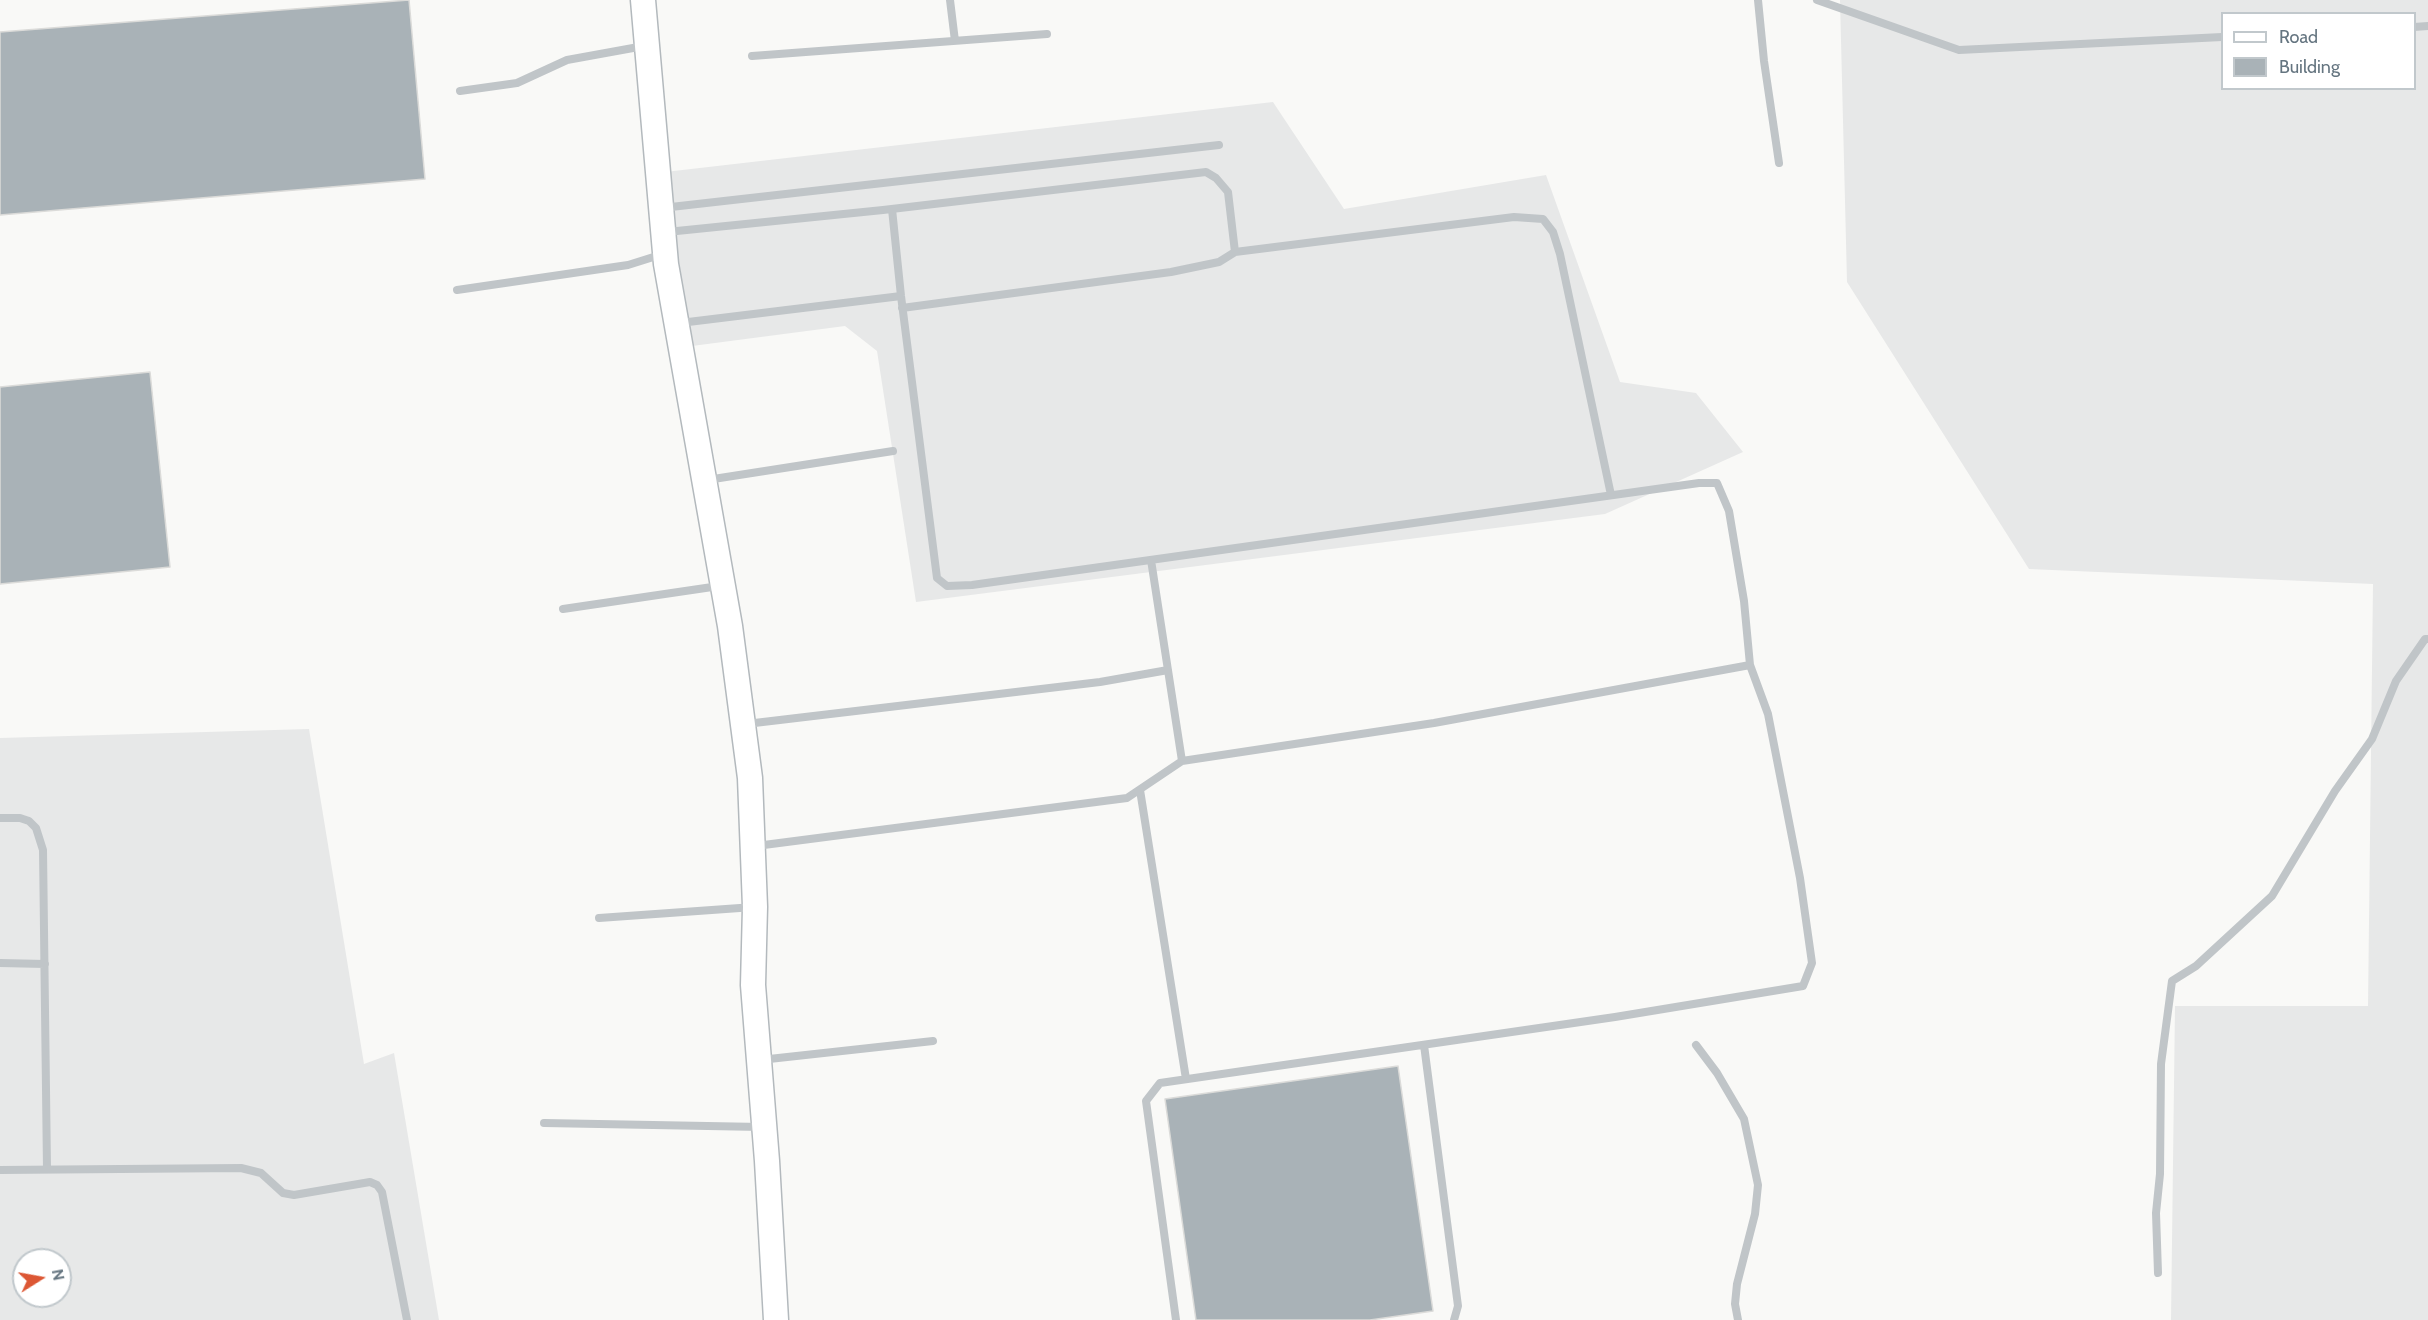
<!DOCTYPE html>
<html>
<head>
<meta charset="utf-8">
<style>
	body { margin:0 }
	#map { position:relative; width:2428px; height:1320px; overflow:hidden; background:#f9f9f7; font-family:Cabin,sans-serif }
	canvas { display:block }
	.legend { position:absolute; left:2221px; top:12px; width:195px; height:78px; box-sizing:border-box; background:#fff; border:2px solid #c1c8cc; margin:0; padding:8px 10px; list-style:none; font-size:18px; color:#657580 }
	.legend li { display:flex; align-items:center; gap:12px; height:30px }
	.legend b { width:30px; border:2px solid #c1c8cc }
	.north { position:absolute; left:12px; top:1248px; width:60px; height:60px; box-sizing:border-box; background:#fff; border:2px solid #c1c8cc; border-radius:50%; rotate:79deg; font-size:16px; font-weight:700; line-height:24px; text-align:center; color:#657580 }
	.north::after { content:''; display:block; margin:auto; width:21px; height:27px; background:#dc5734; clip-path:polygon(50% 0,100% 100%,50% 72%,0 100%) }
</style>
</head>
<body>
<div id="map">
<canvas width="2428" height="1320"></canvas>
<ul class="legend">
<li><b style="height:8px;background:#fff"></b>Road</li>
<li><b style="height:16px;background:#a9b2b7"></b>Building</li>
</ul>
<div class="north">N</div>
</div>
<script>
const g = document.querySelector('canvas').getContext('2d');
g.lineJoin = 'round';
function paint(path, color) {
  g.fillStyle = color;
  g.fill(path, 'evenodd');
}
function shape(rows) {
  const path = new Path2D();
  for (const r of rows) {
    path.moveTo(r[0], r[1]);
    for (let i = 2; i < r.length; i += 2) path.lineTo(r[i], r[i + 1]);
  }
  return path;
}
function strokePath(path, color, width, dash) {
  g.strokeStyle = color;
  g.lineWidth = width;
  g.lineCap = dash ? 'butt' : 'round';
  g.setLineDash(dash || []);
  g.stroke(path);
}
paint(shape([
	[1840,0,2428,0,2428,1320,2171,1320,2175,1006,2368,1006,2373,584,2029,569,1847,282],
	[2222,14,2414,14,2414,88,2222,88],
	[1273,102,1344,209,1546,175,1620,382,1696,393,1743,452,1605,514,916,602,877,351,845,326,692,346,665,172],
	[309,729,364,1064,394,1053,439,1320,0,1320,0,738],
	[24,1260,60,1260,60,1296,24,1296]
]), '#e7e8e8');
const building = shape([
	[409,0,425,179,0,215,0,32,409,0],
	[150,372,170,567,0,584,0,387,150,372],
	[1398,1066,1433,1311,1370,1320,1196,1320,1165,1099,1398,1066]
]);
paint(building, '#a9b2b7');
strokePath(building, '#dbdbd9', 1.5);
const secondary = shape([
	[643,0,666,264,730,626,750,778,755,907,753,985,767,1161,776,1320]
]);
strokePath(secondary, '#b3b9bd', 27);
strokePath(shape([
	[950,0,955,41],
	[1758,0,1764,61,1779,163],
	[1817,0,1959,50,2222,37],
	[2414,27,2428,26],
	[752,56,1047,34],
	[460,91,517,83,567,60,644,46],
	[662,208,1219,145],
	[892,209,901,296,937,578,947,586,972,585,1699,483,1717,483,1729,511,1744,601,1750,665,1768,714,1800,878,1812,963,1803,986,1615,1017,1160,1083,1146,1101,1176,1320],
	[667,232,883,210,1206,172,1216,178,1228,192,1235,252],
	[457,290,628,265,663,254],
	[902,308,1171,272,1219,262,1235,252,1514,217,1543,219,1553,232,1560,254,1611,495],
	[680,323,901,296],
	[707,480,893,451],
	[1151,560,1182,761],
	[563,609,719,586],
	[746,724,1100,682,1168,670],
	[1140,790,1186,1079],
	[0,818,20,818,29,821,36,828,43,850,47,1169],
	[756,846,1127,798,1182,761,1434,723,1750,665],
	[599,918,754,907],
	[0,963,45,964],
	[1424,1045,1458,1306,1454,1320],
	[1696,1045,1717,1073,1744,1119,1758,1185,1755,1214,1737,1284,1735,1304,1738,1320],
	[760,1060,933,1041],
	[544,1123,762,1127],
	[0,1170,241,1168,261,1173,283,1193,294,1195,370,1182,377,1185,382,1192,407,1320],
	[2158,1273,2156,1213,2160,1174,2161,1064,2172,981,2196,966,2272,896,2335,791,2372,739,2396,681,2425,639,2428,639]
]), '#c0c5c8', 8);
strokePath(secondary, '#fff', 24);
</script>
</body>
</html>
